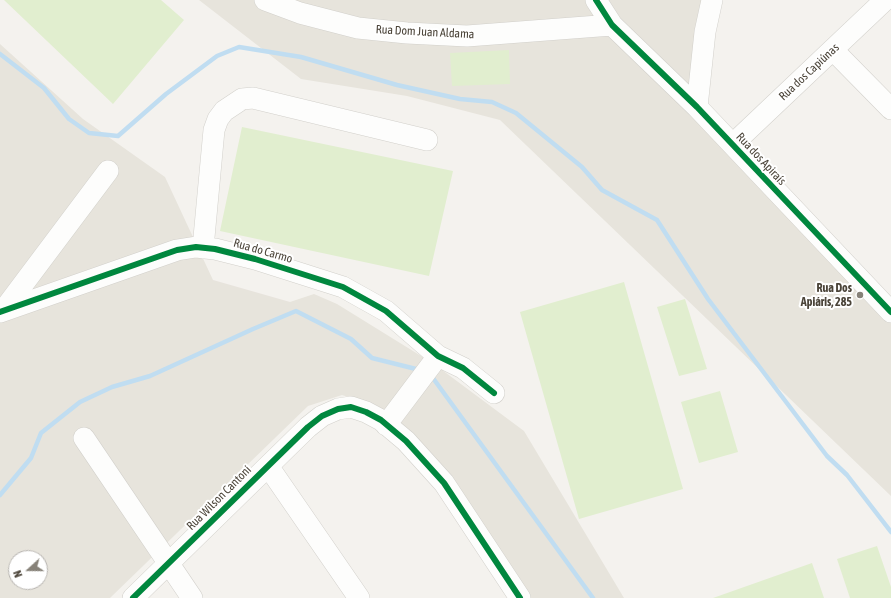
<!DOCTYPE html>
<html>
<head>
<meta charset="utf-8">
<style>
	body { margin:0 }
	#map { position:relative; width:891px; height:598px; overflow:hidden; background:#f4f2ee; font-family:"Asap Condensed",sans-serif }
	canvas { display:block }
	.north { position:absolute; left:8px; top:550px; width:40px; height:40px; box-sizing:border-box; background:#fff; border:1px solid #b7b4b0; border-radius:50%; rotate:249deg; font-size:11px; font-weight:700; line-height:16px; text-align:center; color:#4b4439 }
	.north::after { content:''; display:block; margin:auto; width:14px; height:18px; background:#868178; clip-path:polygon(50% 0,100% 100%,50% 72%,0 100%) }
</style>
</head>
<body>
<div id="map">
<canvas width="891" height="598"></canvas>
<div class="north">N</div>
</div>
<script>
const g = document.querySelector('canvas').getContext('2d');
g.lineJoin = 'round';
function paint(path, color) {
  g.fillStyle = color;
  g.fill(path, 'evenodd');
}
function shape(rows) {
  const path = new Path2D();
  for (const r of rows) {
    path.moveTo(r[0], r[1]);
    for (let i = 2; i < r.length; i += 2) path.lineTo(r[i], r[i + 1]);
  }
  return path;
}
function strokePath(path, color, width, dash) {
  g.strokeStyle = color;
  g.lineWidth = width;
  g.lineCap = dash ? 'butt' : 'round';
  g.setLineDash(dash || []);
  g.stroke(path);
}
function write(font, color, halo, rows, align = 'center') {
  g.font = font + ' "Asap Condensed",sans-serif';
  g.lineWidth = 4;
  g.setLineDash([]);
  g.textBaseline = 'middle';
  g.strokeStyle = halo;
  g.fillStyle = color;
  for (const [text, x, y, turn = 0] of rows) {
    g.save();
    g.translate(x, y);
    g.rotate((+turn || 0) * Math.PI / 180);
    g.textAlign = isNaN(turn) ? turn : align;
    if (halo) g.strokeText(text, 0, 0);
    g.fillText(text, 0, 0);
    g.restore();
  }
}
paint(shape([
	[199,0,704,0,689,99,891,309,891,496,500,120,407,96,301,79],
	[0,44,83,119,165,177,213,280,290,302,314,294,337,304,434,364,524,431,624,598,523,598,370,404,342,395,308,406,110,598,0,598],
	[16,558,40,558,40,582,16,582]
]), '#e7e4dc');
paint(shape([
	[4,0,161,0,184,20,113,104],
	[509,50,510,84,452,86,450,53],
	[242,127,453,171,429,276,220,231],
	[624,282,683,489,579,519,520,312],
	[685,299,707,369,679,376,657,307],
	[720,391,738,452,699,463,681,402],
	[877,546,891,587,891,598,850,598,837,559],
	[812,563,824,598,713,598]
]), '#e1eecf');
strokePath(shape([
	[0,54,44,88,69,119,89,133,118,136,166,94,217,56,239,47,301,57,397,85,460,99,492,102,516,113,582,167,602,190,657,220,708,299,827,456,847,475,891,532],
	[430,374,593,598],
	[0,495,31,458,41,433,80,402,112,387,150,376,253,329,296,311,351,339,372,358,420,370]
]), '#c0ddf1', 4.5);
const minor = shape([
	[265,0,300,13,358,28,407,33,467,36,612,25],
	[596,0,612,25,697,107,891,312],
	[833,50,891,109],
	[697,107,705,32,712,0],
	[733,144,885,0],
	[203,248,214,130,218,119,224,111,242,99,253,98,427,140],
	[3,311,108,171],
	[0,312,177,250,196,247,215,249,255,259,343,287,386,311,438,356,463,368,494,393],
	[386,425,438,356],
	[84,438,192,598],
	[268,466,359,598],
	[133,598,308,427,322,416,338,409,351,407,366,412,381,420,406,441,444,483,520,598]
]);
strokePath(minor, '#d2d0cb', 22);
strokePath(minor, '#fdfdfc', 21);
strokePath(shape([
	[596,0,612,25,697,107,891,312],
	[0,312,177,250,196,247,215,249,255,259,343,287,386,311,438,356,463,368,494,393],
	[133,598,308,427,322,416,338,409,351,407,366,412,381,420,406,441,444,483,520,598]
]), '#00873e', 6);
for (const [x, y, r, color] of [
	[860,295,4,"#868178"]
]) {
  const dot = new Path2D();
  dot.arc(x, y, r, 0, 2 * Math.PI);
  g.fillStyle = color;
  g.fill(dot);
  strokePath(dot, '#fff', 1.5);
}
write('12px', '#4b4439', '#fff', [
	["Rua Dom Juan Aldama",425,32,3],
	["Rua dos Capiúnas",809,72,-43],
	["Rua dos Apiraís",761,159,47],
	["Rua do Carmo",263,251,16],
	["Rua Wilson Cantoni",219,498,-45]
]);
write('bold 12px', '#4b4439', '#fff', [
	["Rua Dos",852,288],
	["Apiáris, 285",852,302]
], 'right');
</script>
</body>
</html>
